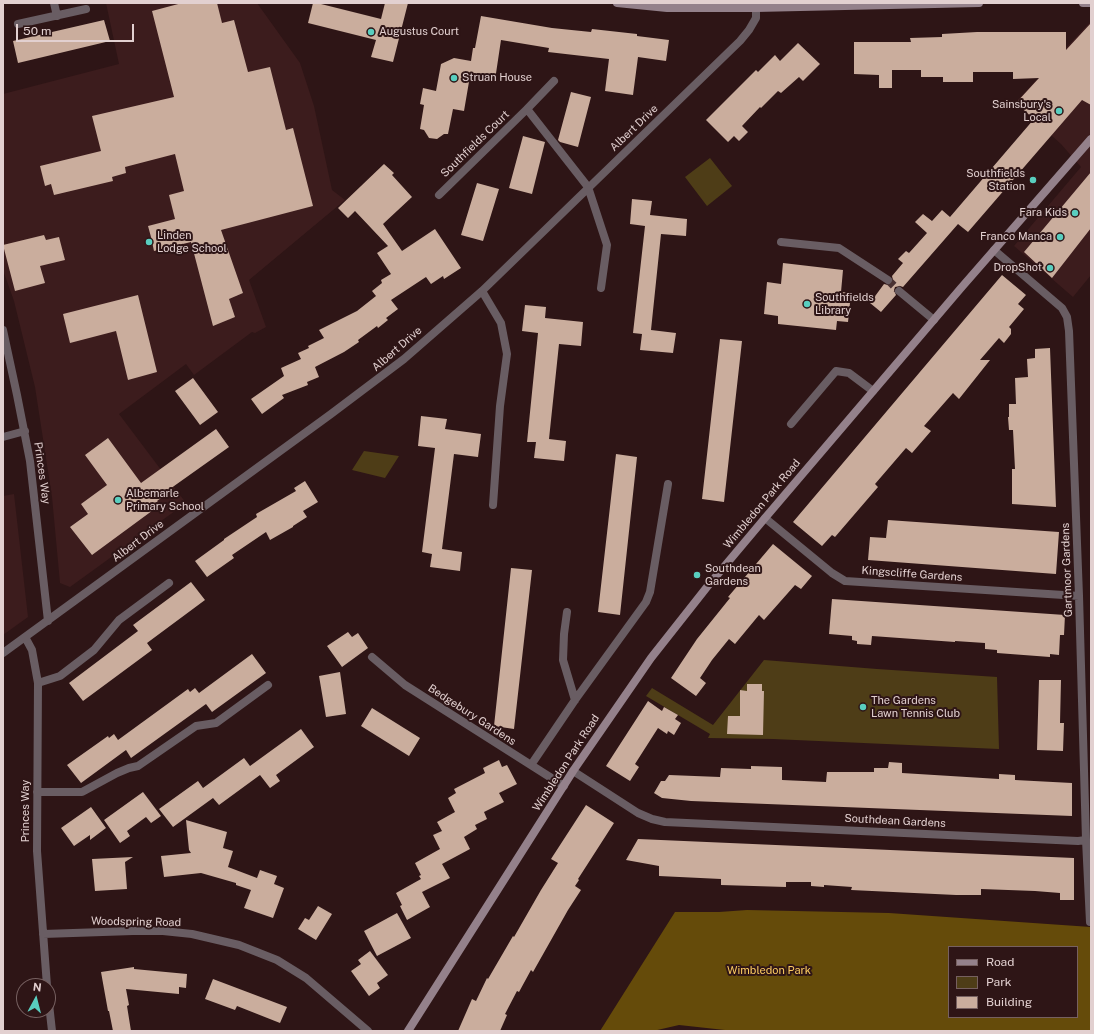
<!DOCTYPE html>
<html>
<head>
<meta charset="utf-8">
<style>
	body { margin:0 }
	#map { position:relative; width:1094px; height:1034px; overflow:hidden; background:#2e1516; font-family:"Public Sans",sans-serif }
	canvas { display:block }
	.frame { position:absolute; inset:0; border:4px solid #e2d0d0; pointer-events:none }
	.legend { position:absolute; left:948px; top:946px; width:130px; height:72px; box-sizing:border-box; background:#2e1516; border:1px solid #766060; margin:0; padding:5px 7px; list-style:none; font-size:12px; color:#e2d0d0 }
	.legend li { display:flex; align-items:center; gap:8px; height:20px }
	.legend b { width:20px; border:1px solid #766060 }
	.north { position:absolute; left:16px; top:978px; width:40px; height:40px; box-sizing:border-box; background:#2e1516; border:1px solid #766060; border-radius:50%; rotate:7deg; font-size:11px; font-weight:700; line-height:16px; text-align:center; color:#e2d0d0 }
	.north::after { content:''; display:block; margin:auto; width:14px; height:18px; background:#59cebf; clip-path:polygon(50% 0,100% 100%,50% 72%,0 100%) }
	.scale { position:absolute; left:16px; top:24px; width:118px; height:18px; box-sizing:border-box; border:2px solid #e2d0d0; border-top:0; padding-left:5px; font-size:12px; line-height:14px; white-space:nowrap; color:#e2d0d0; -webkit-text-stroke:3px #2e1516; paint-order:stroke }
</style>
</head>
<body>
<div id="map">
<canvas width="1094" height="1034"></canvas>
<div class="frame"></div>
<ul class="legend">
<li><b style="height:5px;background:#94818b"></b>Road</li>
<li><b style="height:11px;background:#4e3d17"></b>Park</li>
<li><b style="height:11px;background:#caad9d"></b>Building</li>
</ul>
<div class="north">N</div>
<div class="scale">50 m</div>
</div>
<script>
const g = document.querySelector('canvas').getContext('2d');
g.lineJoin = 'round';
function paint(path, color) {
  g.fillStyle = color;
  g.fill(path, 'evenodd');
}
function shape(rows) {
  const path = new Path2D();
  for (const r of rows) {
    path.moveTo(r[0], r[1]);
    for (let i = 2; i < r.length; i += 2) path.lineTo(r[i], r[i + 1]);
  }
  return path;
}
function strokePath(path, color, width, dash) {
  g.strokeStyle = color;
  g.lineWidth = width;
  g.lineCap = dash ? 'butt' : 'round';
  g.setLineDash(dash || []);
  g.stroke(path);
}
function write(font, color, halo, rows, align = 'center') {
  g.font = font + ' "Public Sans",sans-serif';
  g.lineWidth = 4;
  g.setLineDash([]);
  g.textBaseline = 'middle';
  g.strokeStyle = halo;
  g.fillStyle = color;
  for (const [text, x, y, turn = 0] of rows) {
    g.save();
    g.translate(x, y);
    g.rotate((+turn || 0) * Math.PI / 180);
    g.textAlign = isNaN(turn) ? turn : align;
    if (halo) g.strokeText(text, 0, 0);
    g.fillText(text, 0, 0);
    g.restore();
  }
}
paint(shape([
	[106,3,257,3,300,63,314,106,332,190,345,200,249,280,266,327,255,333,252,332,194,375,186,364,119,414,186,503,70,587,60,583,52,497,35,387,14,301,3,270,3,94,119,64],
	[1091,21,1091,275,1073,297,1014,246,1081,167,1061,144,1015,103],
	[14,494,28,617,3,635,3,496]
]), '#3c1c1d');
paint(shape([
	[710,158,732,186,707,206,685,177],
	[364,451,399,456,385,478,352,470],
	[764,660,877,669,997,677,999,749,773,739,708,738,710,734,646,696,652,688,713,725]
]), '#4e3d17');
paint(shape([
	[747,910,889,913,1091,927,1091,1031,734,1031,679,1025,653,1031,600,1031,675,912,719,912],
	[949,947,1077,947,1077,1017,949,1017]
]), '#654b0a');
paint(shape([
	[182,3,217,3,222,23,234,20,248,72,270,67,286,130,293,128,313,206,221,230,243,293,229,299,235,317,213,326,191,242,154,251,151,237,148,226,175,219,169,195,184,191,175,154,125,167,126,173,112,177,113,181,54,195,51,184,45,186,40,166,101,151,92,116,174,97,152,11],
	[313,3,317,3,381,19,385,3,408,3,393,62,371,57,376,40,308,23],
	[481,16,552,28,591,32,592,29,637,34,637,36,669,40,666,61,638,57,633,95,605,91,609,59,548,52,549,48,501,40,495,80,470,76,464,111,453,109,448,134,444,134,437,139,429,138,424,130,420,129,424,105,420,104,423,88,436,91,441,64,454,58,471,61,473,48,475,48],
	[104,20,110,41,18,63,13,41],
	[1091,23,1091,105,1082,100,968,232,958,224,903,287,900,286,895,287,894,290,896,295,881,312,870,303,884,284,888,285,892,283,893,280,892,276,903,263,898,259,906,251,909,253,927,233,915,222,923,214,932,221,942,210,950,217,1034,119,1016,103,1039,78,1013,79,1013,72,973,72,973,82,943,82,943,77,921,77,921,70,892,70,892,88,879,88,879,75,854,74,854,42,911,42,910,38,942,37,942,34,977,32,1066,32,1066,50],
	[798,43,820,64,803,81,799,77,781,93,778,91,761,108,760,107,742,126,748,132,739,141,734,136,728,142,706,120,756,70,758,72,775,55,780,61],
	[571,92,591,97,578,147,560,142,558,140],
	[523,136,545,142,532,194,509,188],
	[384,164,394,173,392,175,412,197,383,224,402,251,435,229,461,268,444,279,443,276,431,284,426,277,391,300,398,309,386,318,388,320,378,328,377,326,358,340,359,342,344,352,315,367,319,377,307,382,308,385,282,395,284,398,262,414,251,399,284,376,281,368,301,359,298,353,309,348,308,346,324,338,319,330,357,311,376,296,372,291,382,283,381,280,391,274,377,253,388,246,355,211,348,218,338,208],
	[1091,172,1091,228,1052,278,1024,252],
	[477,183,499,189,483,241,461,235],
	[632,199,652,201,650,215,687,219,686,236,661,234,651,330,676,333,673,353,640,350,642,334,633,333,645,226,630,224],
	[44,235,46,240,59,237,65,260,40,266,45,283,15,291,3,245],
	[783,263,843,270,841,292,851,293,848,322,837,321,836,330,778,324,778,316,764,314,767,282,781,284],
	[1002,275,1026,295,1018,304,1024,309,1009,327,1011,329,1011,334,1004,343,999,338,980,360,990,360,959,399,953,393,924,426,931,431,912,453,906,448,875,484,878,487,835,537,832,535,822,546,793,522],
	[138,295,157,372,128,380,116,331,70,343,63,314],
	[525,305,546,307,545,318,583,322,581,346,559,344,549,439,566,441,564,461,534,458,536,442,527,442,538,333,522,331],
	[720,339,742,341,724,502,702,499],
	[1050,348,1056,507,1012,504,1012,469,1015,469,1013,430,1009,430,1008,417,1009,417,1009,404,1016,404,1015,378,1028,377,1027,359,1035,358,1035,349],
	[193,378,218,412,200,425,175,391],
	[421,416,447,419,445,429,481,434,478,457,454,454,442,549,462,552,460,571,430,567,432,554,422,552,435,448,418,446],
	[216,429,229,447,160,496,161,498,157,501,160,505,92,555,70,527,88,514,81,504,107,485,85,455,108,438,141,483],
	[616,454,637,457,620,615,598,612],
	[305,481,318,502,303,511,307,517,293,526,293,527,270,540,266,532,232,555,234,558,207,577,195,561,224,540,224,539,257,517,256,514,296,491,294,488],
	[888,520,1059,532,1056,574,868,560,870,537,886,538],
	[773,544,812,576,801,589,795,585,764,620,759,615,735,644,729,639,712,660,700,678,706,683,696,696,671,678,697,639,730,598,728,597],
	[511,568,532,570,514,729,494,726],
	[191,582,205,600,147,643,152,650,83,701,69,683,138,631,133,625],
	[832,599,1065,615,1064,635,1060,635,1059,655,1050,654,1050,657,997,653,997,650,985,649,985,643,955,641,955,642,872,636,871,645,857,644,857,641,852,640,852,636,829,634],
	[348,632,352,637,358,633,368,648,342,667,327,646],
	[252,654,266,673,212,712,206,704,131,758,126,750,81,783,67,765,108,736,109,738,114,734,118,740,188,689,190,692,195,688,199,693],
	[340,672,346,714,326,717,319,676],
	[1039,680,1061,680,1060,723,1064,723,1063,751,1037,750],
	[747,684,762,684,762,691,764,691,763,735,727,734,728,716,740,716,740,690,747,691],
	[648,701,662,711,664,707,678,715,675,719,681,723,674,735,668,731,667,734,658,728,635,764,639,767,630,781,606,766],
	[372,708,420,738,409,756,361,726],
	[301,729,314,747,276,775,280,781,270,788,260,775,219,805,213,798,173,827,159,809,198,781,203,788,244,758,250,766],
	[499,760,502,767,507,765,517,784,499,793,504,802,484,812,487,819,475,825,477,829,464,837,470,849,442,864,450,878,422,892,430,907,407,920,400,906,402,905,396,893,421,879,419,876,421,875,415,863,440,849,433,835,442,831,437,822,455,812,448,798,456,793,454,789,485,773,483,768],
	[889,762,902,763,902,773,999,779,999,774,1015,775,1015,780,1072,783,1072,816,691,801,662,798,654,793,661,781,665,781,669,775,720,777,721,768,751,769,751,766,782,767,782,780,826,782,827,772,874,772,874,768,888,768],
	[143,792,161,816,151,823,146,817,127,831,130,836,120,843,104,820],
	[586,805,614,823,578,879,579,880,575,886,581,890,568,910,533,972,531,970,519,992,517,991,505,1014,507,1015,500,1031,458,1031,472,999,476,1001,487,978,488,979,513,936,514,937,541,890,558,863,551,859],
	[91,807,106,828,90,840,90,835,74,846,61,828],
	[186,820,227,832,223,848,233,851,228,867,257,878,260,870,277,876,274,884,284,888,273,918,244,908,251,890,236,885,236,883,201,873,164,877,161,856,191,853,189,850],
	[638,839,1074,858,1074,900,1060,900,1060,893,1035,891,981,889,981,895,956,895,851,890,852,887,824,885,824,887,811,886,811,882,786,882,786,887,721,885,721,879,659,876,659,866,626,860],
	[133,857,125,862,127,889,95,891,92,859],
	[318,906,332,914,316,940,298,929,305,918,309,920],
	[397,913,411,938,377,956,364,931],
	[370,951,388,975,377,983,380,988,369,996,351,971,361,964,358,960],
	[134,967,134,969,187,974,186,988,179,987,179,994,126,989,129,1005,127,1006,131,1031,113,1031,109,1011,108,1011,101,972],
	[213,979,287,1007,280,1023,237,1006,235,1010,205,999]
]), '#caad9d');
strokePath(shape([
	[888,280,899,291]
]), '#493132', 8, [8, 4]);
strokePath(shape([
	[54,3,57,16],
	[18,24,86,9],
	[527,109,554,81],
	[439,195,527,109,588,187,607,245,601,288],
	[781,242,839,248,888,280],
	[994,250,1062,308,1067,317,1069,331,1079,596,1086,840,1090,922],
	[482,291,501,323,507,354,500,406,493,505],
	[899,291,934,320],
	[3,330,17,395,30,461,48,621],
	[791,424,836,371,849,373,873,391],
	[3,437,25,431],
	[765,518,832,573,845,581,1079,596],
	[567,612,564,634,563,660,575,700],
	[25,637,32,650,38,683,37,851,47,986],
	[3,653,331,414,404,359,482,291,740,41,749,30,756,18,756,8],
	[372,657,405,685,564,786],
	[38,683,60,676,94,650,119,620,169,583],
	[531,765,575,700,646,602,650,592,668,484],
	[573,771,638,813,652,819,665,822,1078,841,1086,840],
	[37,792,82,792,117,773,129,768,138,766,196,726,216,723,268,685],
	[43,934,133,931,163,931,192,934,239,945,277,960,306,978,368,1031],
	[48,995,52,1031]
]), '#695d63', 8);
strokePath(shape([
	[617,3,667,8,756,8,979,3],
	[1083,3,1091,3],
	[408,1031,573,771,651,658,707,587,765,518,961,288,1091,139]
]), '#94818b', 8);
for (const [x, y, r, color] of [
	[371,32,4,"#59cebf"],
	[454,78,4,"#59cebf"],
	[1059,111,4,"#59cebf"],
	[1033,180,4,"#59cebf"],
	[1075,213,4,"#59cebf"],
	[1060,237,4,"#59cebf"],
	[149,242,4,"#59cebf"],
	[1050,268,4,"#59cebf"],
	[807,304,4,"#59cebf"],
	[118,500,4,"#59cebf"],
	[697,575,4,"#59cebf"],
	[863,707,4,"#59cebf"]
]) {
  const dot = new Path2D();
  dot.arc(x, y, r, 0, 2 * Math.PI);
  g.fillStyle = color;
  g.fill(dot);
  strokePath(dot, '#2e1516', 1.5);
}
write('11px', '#e2d0d0', '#2e1516', [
	["Augustus Court",379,32],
	["Struan House",462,78],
	["Sainsbury's",1051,105,"right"],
	["Local",1051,118,"right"],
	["Southfields",1025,174,"right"],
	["Station",1025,187,"right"],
	["Fara Kids",1067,213,"right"],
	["Linden",157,236],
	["Lodge School",157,249],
	["Franco Manca",1052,237,"right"],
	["DropShot",1042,268,"right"],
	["Southfields",815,298],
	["Library",815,311],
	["Albemarle",126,494],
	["Primary School",126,507],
	["Southdean",705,569],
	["Gardens",705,582],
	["The Gardens",871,701],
	["Lawn Tennis Club",871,714]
], 'left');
write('11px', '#e2d0d0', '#2e1516', [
	["Albert Drive",634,128,-44],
	["Southfields Court",475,144,-44],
	["Albert Drive",397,349,-41],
	["Princes Way",42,473,82],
	["Wimbledon Park Road",762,504,-50],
	["Albert Drive",138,541,-37],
	["Gartmoor Gardens",1067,570,-92],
	["Kingscliffe Gardens",912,574,4],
	["Bedgebury Gardens",472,715,33],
	["Wimbledon Park Road",566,763,-57],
	["Princes Way",26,811,-90],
	["Southdean Gardens",895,821,3],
	["Woodspring Road",136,922,1]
]);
write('11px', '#fdcc62', '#2e1516', [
	["Wimbledon Park",769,971]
]);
</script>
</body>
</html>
